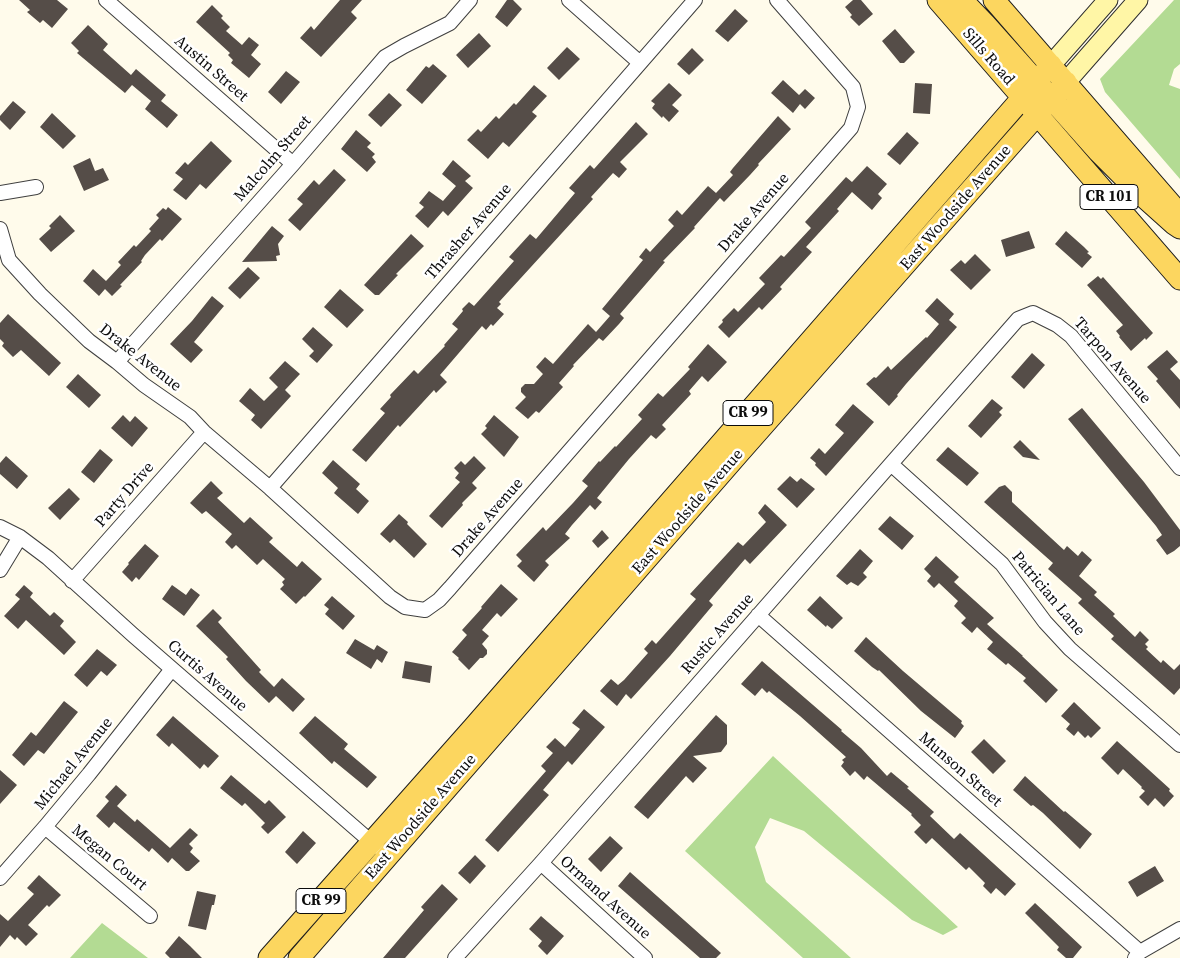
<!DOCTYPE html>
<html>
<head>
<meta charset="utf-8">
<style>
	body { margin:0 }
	canvas { display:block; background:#fffbeb }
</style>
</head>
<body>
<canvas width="1180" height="958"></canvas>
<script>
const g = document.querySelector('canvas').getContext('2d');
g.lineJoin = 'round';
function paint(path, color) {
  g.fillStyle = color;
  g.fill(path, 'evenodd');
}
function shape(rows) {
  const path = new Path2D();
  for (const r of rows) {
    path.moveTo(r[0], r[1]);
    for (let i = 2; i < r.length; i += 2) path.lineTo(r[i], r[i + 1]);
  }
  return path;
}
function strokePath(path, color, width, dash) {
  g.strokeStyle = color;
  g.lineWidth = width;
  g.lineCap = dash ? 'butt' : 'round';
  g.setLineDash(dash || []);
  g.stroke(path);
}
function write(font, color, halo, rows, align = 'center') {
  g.font = font + ' "Source Serif 4",serif';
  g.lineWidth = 5;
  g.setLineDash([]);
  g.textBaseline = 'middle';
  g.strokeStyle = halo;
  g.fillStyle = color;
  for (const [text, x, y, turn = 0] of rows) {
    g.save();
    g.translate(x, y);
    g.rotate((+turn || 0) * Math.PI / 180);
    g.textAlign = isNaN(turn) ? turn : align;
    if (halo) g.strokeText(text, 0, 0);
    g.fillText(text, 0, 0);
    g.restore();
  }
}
paint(shape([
	[1174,0,1180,0,1180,64,1174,69,1169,85,1180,89,1180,179,1105,92,1100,79],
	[773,756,958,927,943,935,912,920,804,831,770,818,755,847,766,882,851,958,803,958,685,851],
	[102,923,148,958,70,958]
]), '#b3db93');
paint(shape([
	[19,0,57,0,68,9,52,28,43,20,40,23,27,12,30,10],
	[340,0,362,0,351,12,357,18,321,57,300,38,311,26,314,30],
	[507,0,513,0,522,9,507,27,495,17],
	[853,0,861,0,873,14,859,26,850,17,852,15,845,7],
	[212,5,223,16,221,18,230,27,226,31,242,45,249,37,259,45,251,55,261,64,249,78,231,63,233,60,228,55,230,53,196,22],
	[735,9,748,21,728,42,715,31],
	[88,25,108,44,103,50,131,75,136,69,166,95,161,101,178,115,167,128,145,109,151,101,132,85,125,93,77,53,79,51,71,43],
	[895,29,915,52,904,63,900,63,882,41],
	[479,33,491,46,468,68,456,55],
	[567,47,580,59,559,80,547,68],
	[692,48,704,60,689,75,677,64],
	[433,64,447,76,422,104,406,90,426,66,429,68],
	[286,71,300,82,281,104,268,92],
	[783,80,799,95,805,89,815,98,805,109,800,104,793,113,771,93],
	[669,83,682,95,672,105,679,111,669,122,663,116,662,118,652,108,655,104,651,101],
	[915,83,932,84,930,114,913,113],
	[534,85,547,96,532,112,537,116,509,147,503,142,488,159,467,140,478,129,481,132,496,116,499,119,514,103,516,105],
	[389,93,402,105,381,127,368,115],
	[13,101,26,112,10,130,0,120,0,116],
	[52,113,76,136,63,149,40,127],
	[778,116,791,129,758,164,759,165,750,175,724,202,720,198,694,227,695,228,663,261,665,262,620,314,624,318,619,324,603,341,599,338,573,365,574,366,559,383,563,387,539,413,536,411,528,419,515,408,526,397,521,392,521,388,525,384,534,384,543,374,536,367,545,357,553,364,588,324,596,332,610,316,602,309,643,260,639,257,646,248,650,252,674,226,668,220,677,210,682,215,708,186,716,193,733,175,730,172,733,168],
	[636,122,648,134,620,162,627,169,619,178,613,173,591,197,593,199,499,302,501,304,497,308,504,314,493,326,491,324,486,330,482,326,440,375,447,382,436,393,434,390,400,427,398,425,366,462,352,450,385,413,380,409,391,397,390,395,414,370,418,374,445,346,444,345,458,329,452,324,463,311,462,309,469,302,474,306,514,261,509,257,530,234,536,239,575,193,569,188,590,165,594,169],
	[356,130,371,143,367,147,375,154,372,157,376,162,367,172,341,149],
	[907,132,919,143,900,165,887,154],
	[211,141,232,161,206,189,200,184,186,200,173,190,183,179,175,173,185,162,188,165],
	[90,158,95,171,103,168,109,180,84,191,73,166],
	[453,160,471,176,465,181,473,188,448,216,443,211,428,228,415,216,424,207,419,203,429,191,443,201,456,186,442,174],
	[867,166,887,184,878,194,882,198,872,210,852,192,837,209,839,211,806,247,812,252,780,287,782,289,762,310,759,307,729,338,718,327,723,322,722,320,734,308,738,312,765,284,759,278,781,255,784,257,811,228,805,222,846,177,852,182],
	[334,169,346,180,300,231,288,220,303,204,297,199,314,180,319,185],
	[168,207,182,219,162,241,160,239,145,255,141,261,142,262,120,285,122,286,112,296,105,289,99,296,83,281,93,269,106,281,121,265,118,262,134,245,136,247,151,231,149,229,159,218,156,215,163,208,166,210],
	[60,215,75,231,51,252,39,239,51,228,49,226],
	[272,226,284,236,278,244,280,255,276,256,277,261,242,262],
	[1029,231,1035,248,1006,257,1001,240],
	[1066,231,1084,247,1089,252,1087,253,1092,257,1082,268,1055,244],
	[411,234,424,246,396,274,398,275,379,295,375,295,364,285],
	[975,254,991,270,971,290,950,270,961,260,965,264],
	[248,267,260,278,240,299,228,288],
	[1098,276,1101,279,1103,277,1153,333,1146,340,1145,338,1131,351,1119,337,1120,336,1116,331,1123,325,1087,285],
	[340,289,364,310,347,328,324,307],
	[212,296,224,306,194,342,203,350,191,363,170,344,192,321],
	[937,298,954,314,949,320,957,327,906,384,897,395,898,396,889,406,866,384,874,377,876,378,888,366,891,370,926,337,927,338,939,324,925,311],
	[8,314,61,363,49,376,21,350,13,357,2,346,4,343,0,339,0,323],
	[313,327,333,345,317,363,309,356,314,351,302,339],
	[708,344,727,362,708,382,702,376,689,391,691,394,662,425,666,429,656,439,651,435,629,459,597,498,602,502,595,510,590,505,572,525,565,534,570,538,545,561,549,565,534,582,517,566,522,561,516,555,543,527,546,531,573,503,588,486,582,481,599,461,600,462,615,446,616,447,642,419,638,415,658,393,663,397,690,369,688,367],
	[1167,350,1178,362,1170,369,1180,380,1180,409,1156,381,1158,379,1147,367],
	[1032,353,1045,365,1024,389,1011,377],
	[285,361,300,374,285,390,291,396,261,429,251,420,255,415,239,401,250,388,264,401,278,387,269,378],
	[78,374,101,395,89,408,66,387],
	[992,399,1003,408,999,412,1002,415,981,438,968,426],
	[853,404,874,422,826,476,815,465,816,463,810,458,819,448,825,454,844,433,835,425],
	[1082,408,1144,482,1180,530,1180,546,1174,551,1167,555,1156,540,1162,535,1156,526,1068,419],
	[123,415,130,422,135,416,148,428,132,447,111,428],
	[494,415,519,437,504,457,481,434,487,428,485,426],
	[1020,440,1040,460,1023,457,1013,447],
	[948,447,979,473,967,486,936,460],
	[100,449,113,460,94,483,81,472],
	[6,456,28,476,17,489,0,474,0,463],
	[474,456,486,468,472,483,477,488,462,503,463,505,442,528,429,516,460,482,455,478,459,473,454,468,461,461,465,465],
	[333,460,360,484,356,489,369,501,358,514,334,493,338,488,322,473],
	[790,476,797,482,801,478,815,489,797,508,777,489],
	[211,481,223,493,217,498,244,523,250,517,273,538,269,542,297,567,302,561,322,579,305,597,304,596,296,604,280,589,284,585,282,582,285,579,263,559,257,565,236,545,232,549,225,542,232,534,206,511,202,514,190,503],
	[1005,485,1012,492,1012,502,1064,550,1067,546,1078,556,1082,551,1092,560,1079,576,1097,592,1094,595,1115,614,1113,616,1135,637,1140,631,1149,640,1145,644,1148,647,1146,649,1161,663,1163,660,1174,670,1180,664,1180,688,1174,695,1111,639,1114,636,1078,603,1082,599,1048,569,1053,563,984,502,999,487],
	[69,488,80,499,60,520,48,508],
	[765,504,787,525,750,564,745,559,709,601,713,605,670,656,631,699,626,694,617,706,600,691,611,679,618,685,624,680,648,653,644,649,652,640,656,644,696,599,690,594,738,542,743,546,766,522,758,513],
	[399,514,408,522,407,524,427,544,414,558,394,539,390,543,380,534],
	[890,516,914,536,902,550,878,529],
	[602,530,609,538,598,548,592,541],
	[145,544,159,556,139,580,136,577,132,582,122,572,129,564,128,563],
	[860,549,873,561,863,573,867,577,858,586,851,582,847,585,836,576],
	[936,556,959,577,954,582,994,618,987,624,1023,656,1022,656,1058,690,1046,703,1023,681,1026,678,1008,663,1006,665,987,649,993,642,977,627,972,633,961,623,966,618,954,606,958,601,939,583,934,588,927,581,931,576,924,569],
	[501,584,518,599,501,617,497,613,482,630,489,636,482,644,487,650,487,654,483,658,480,658,469,670,458,659,459,658,452,652,467,635,462,630,482,608,481,607],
	[24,585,33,593,30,597,50,616,54,612,64,621,60,626,76,642,64,655,26,620,18,629,4,616,20,599,15,595],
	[172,585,186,595,191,588,200,595,184,616,162,599],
	[332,596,355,616,343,630,325,614,329,609,324,605],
	[820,596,843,618,832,629,827,625,826,627,807,610],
	[213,609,222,618,218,622,261,670,259,672,274,687,282,678,305,699,293,712,276,696,269,703,246,681,226,659,228,657,196,626],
	[866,637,903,671,962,721,961,723,964,726,955,738,921,711,879,670,878,671,872,667,854,651],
	[355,639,374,650,377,645,388,652,382,663,377,659,371,669,346,653],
	[97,649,117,665,107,676,101,671,87,687,74,675],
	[405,661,432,666,430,683,402,678],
	[762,661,842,730,841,731,861,748,887,776,891,772,909,787,907,788,934,812,930,816,954,839,960,833,1016,884,1005,896,996,888,991,894,983,886,985,883,969,867,966,870,932,838,926,844,914,832,921,825,911,815,912,814,867,776,864,780,855,771,850,776,841,766,844,762,842,760,846,757,800,716,769,691,767,693,762,688,755,696,741,684],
	[64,701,78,712,44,754,38,750,24,766,12,755,31,732,36,736],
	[1074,702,1101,728,1091,738,1088,735,1085,738,1078,731,1074,736,1066,729,1070,724,1061,716],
	[584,709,605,727,572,765,568,761,543,790,549,795,498,852,485,840,546,771,541,766,553,753,546,747,555,738,565,747,580,729,572,723],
	[716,715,727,725,727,744,721,752,693,756,707,768,693,783,686,776,648,819,634,807],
	[173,716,219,756,208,768,204,764,200,769,172,743,169,747,156,735],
	[315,716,348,744,344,749,377,777,367,788,334,761,332,764,299,733],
	[984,739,1006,761,993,774,971,752],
	[1117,741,1170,789,1169,791,1174,796,1164,807,1155,798,1148,806,1139,797,1145,791,1141,788,1142,787,1123,769,1118,775,1101,758],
	[0,770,17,785,0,804],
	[231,775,265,804,269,800,286,817,268,834,261,827,265,823,245,803,242,806,220,788],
	[1025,776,1064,812,1065,811,1092,834,1080,849,1043,813,1033,805,1031,806,1013,790],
	[116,785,127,795,117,806,135,822,137,819,170,848,190,828,198,835,189,844,193,848,190,852,200,861,189,871,186,871,172,858,168,863,152,848,149,852,114,822,109,828,96,816,109,801,105,797],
	[303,831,316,843,297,864,285,852],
	[610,836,623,848,601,872,588,859],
	[475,855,486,866,470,884,458,873],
	[1155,866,1164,881,1137,897,1128,882],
	[630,872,721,953,716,958,700,958,618,886],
	[39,875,61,895,49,907,47,905,28,925,38,934,26,946,17,937,15,940,10,935,0,947,0,914,8,921,34,894,27,888],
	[442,884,458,899,405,958,383,958,424,910,421,907],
	[197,891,216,895,214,905,212,905,206,930,188,926],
	[1035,903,1082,947,1073,958,1066,958,1057,950,1059,947,1025,913],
	[541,916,564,936,547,955,538,946,542,941,529,929],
	[179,936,190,946,202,958,170,958,165,953]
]), '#554d48');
const street = shape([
	[106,0,293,164],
	[569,0,640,63],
	[0,193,36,187],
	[0,229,9,260,40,294,89,341,117,362,144,385,190,417,204,432,270,488,390,597,405,607,425,610,439,600,450,588,851,128,858,107,853,87,777,0],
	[117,362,293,164,385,57,404,46,450,23,470,0],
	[891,464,1002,564,1045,622,1070,649,1180,745],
	[270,488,695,0],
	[0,527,20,537,48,558,133,635,377,847],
	[0,570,20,537],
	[72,581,204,432],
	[758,615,1140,952],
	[45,827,150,916],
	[541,863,645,958],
	[0,878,45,827,89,774,172,669],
	[455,958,541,863,1018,319,1033,313,1057,325,1071,336,1180,468],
	[1135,958,1140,952,1180,929]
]);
const secondary = shape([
	[1051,65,1108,0],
	[1066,82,1138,0]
]);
const primary = shape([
	[938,0,1180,279],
	[962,0,985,24,1098,151,1145,198,1174,224,1180,228],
	[994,0,1177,211],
	[269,958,473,728,1051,65],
	[299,958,738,454,1066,82]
]);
strokePath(street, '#3f3f3f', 16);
strokePath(secondary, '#2e2e2e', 21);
strokePath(primary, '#1d1d1d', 23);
strokePath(street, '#fff', 14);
strokePath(secondary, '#fff6a6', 19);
strokePath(primary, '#fcd65f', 21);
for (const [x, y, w] of [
	[1109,197,58],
	[748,413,50],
	[321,901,50]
]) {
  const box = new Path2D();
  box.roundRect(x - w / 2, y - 12.5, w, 25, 4);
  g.fillStyle = '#fff';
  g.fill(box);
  strokePath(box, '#0c0c0c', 1);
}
write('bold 15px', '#0c0c0c', null, [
	["CR 101",1109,197],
	["CR 99",748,413],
	["CR 99",321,901]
]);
write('16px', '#0c0c0c', '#fff', [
	["Sills Road",988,57,49],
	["Austin Street",211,69,41],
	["Malcolm Street",273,159,-49],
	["East Woodside Avenue",956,208,-49],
	["Drake Avenue",754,213,-49],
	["Thrasher Avenue",469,232,-49],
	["Drake Avenue",140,358,38],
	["Tarpon Avenue",1112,361,49],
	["Party Drive",125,495,-49],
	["East Woodside Avenue",688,512,-49],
	["Drake Avenue",488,518,-49],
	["Patrician Lane",1048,594,50],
	["Rustic Avenue",718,634,-49],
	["Curtis Avenue",207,676,41],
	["Michael Avenue",74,764,-51],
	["Munson Street",960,770,41],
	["East Woodside Avenue",421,817,-49],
	["Megan Court",109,858,40],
	["Ormand Avenue",605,898,42]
]);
</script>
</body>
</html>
